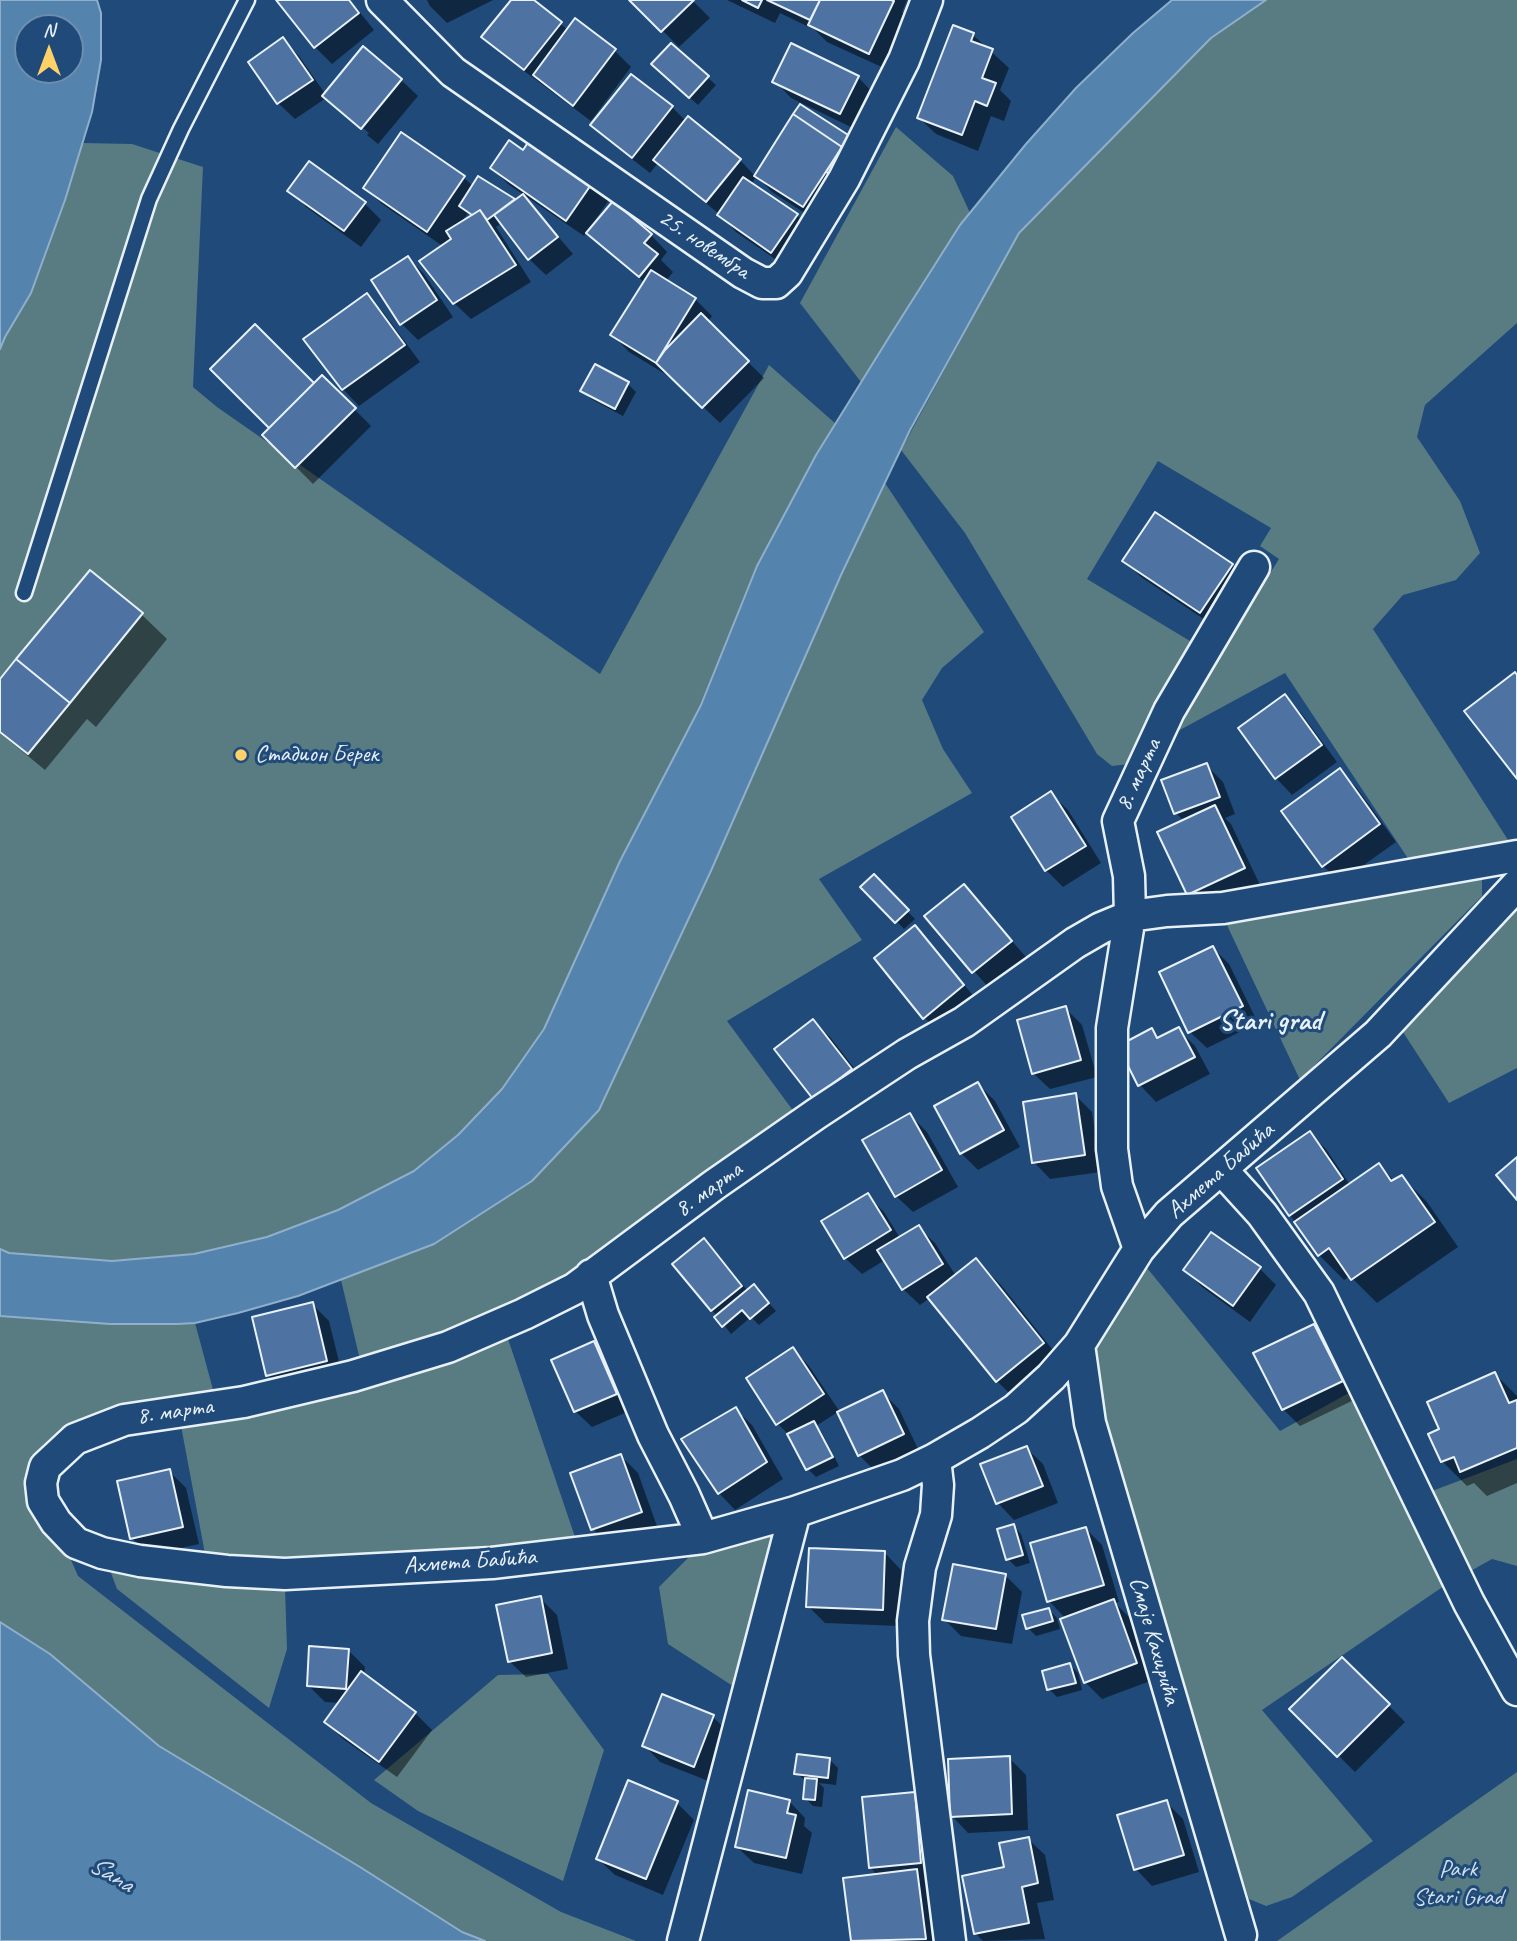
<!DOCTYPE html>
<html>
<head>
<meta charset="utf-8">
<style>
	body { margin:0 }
	#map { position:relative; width:1517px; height:1941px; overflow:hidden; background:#1f4a7a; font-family:Caveat,sans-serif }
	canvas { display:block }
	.north { position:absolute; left:14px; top:14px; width:70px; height:70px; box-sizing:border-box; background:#1f4a7a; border:2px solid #6f8dac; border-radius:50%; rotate:0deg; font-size:19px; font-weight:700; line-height:28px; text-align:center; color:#e8f1f8 }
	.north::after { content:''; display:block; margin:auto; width:24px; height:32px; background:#ffd166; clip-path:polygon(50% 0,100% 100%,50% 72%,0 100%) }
</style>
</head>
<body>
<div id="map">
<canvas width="1517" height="1941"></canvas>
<div class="north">N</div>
</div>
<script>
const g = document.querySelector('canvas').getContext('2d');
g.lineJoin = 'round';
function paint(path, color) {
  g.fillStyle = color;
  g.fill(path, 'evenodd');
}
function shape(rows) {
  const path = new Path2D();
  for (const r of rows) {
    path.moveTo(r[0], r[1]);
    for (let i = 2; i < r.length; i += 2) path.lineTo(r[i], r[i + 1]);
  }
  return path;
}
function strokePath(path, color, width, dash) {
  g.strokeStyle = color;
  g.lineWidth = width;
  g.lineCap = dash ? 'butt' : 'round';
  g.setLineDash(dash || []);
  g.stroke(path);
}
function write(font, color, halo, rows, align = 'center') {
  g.font = font + ' Caveat,sans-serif';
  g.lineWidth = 6;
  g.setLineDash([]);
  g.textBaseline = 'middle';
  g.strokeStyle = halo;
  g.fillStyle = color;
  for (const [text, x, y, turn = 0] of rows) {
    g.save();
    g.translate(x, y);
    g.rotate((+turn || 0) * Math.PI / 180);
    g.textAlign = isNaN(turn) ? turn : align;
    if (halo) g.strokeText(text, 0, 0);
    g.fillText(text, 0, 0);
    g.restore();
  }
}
paint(shape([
	[1266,0,1517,0,1517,323,1425,405,1417,437,1460,501,1480,553,1456,580,1403,595,1373,629,1508,840,1409,860,1285,673,1178,731,1229,639,1279,559,1260,546,1271,528,1158,461,1087,579,1200,647,1130,764,1112,766,1097,754,965,533,901,450,1019,233,1211,38],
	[896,127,953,176,970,213,960,225,861,382,800,303],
	[82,143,132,144,203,167,193,387,217,407,600,674,769,365,836,424,757,566,701,705,620,861,544,1029,502,1089,458,1135,414,1171,338,1210,267,1237,194,1254,112,1261,9,1253,0,1249,0,349,5,337,31,293,65,200],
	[885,483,984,632,942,668,922,700,943,749,972,793,819,879,862,940,727,1021,797,1116,730,1155,691,1187,562,1282,422,1343,361,1364,341,1280,434,1244,532,1181,599,1110,710,873,841,575],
	[1470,874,1482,878,1482,896,1300,1080,1225,921],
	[1517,909,1517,1068,1449,1103,1401,1029],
	[1143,1263,1280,1431,1376,1378,1432,1491,1517,1459,1517,1566,1492,1559,1444,1586,1262,1710,1373,1841,1292,1897,1266,1906,1249,1899,1112,1462,1091,1371,1097,1345],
	[0,1316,110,1324,195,1323,215,1397,121,1404,61,1428,43,1445,31,1467,29,1486,30,1509,43,1528,65,1546,78,1576,371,1803,561,1912,636,1941,485,1941,462,1932,360,1867,159,1746,50,1654,0,1622],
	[508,1339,576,1540,512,1550,273,1564,206,1559,181,1426,364,1387],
	[774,1532,779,1540,739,1690,668,1644,659,1587,695,1551],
	[120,1566,285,1588,287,1649,269,1708,117,1589,111,1573],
	[548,1674,604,1750,563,1881,418,1811,374,1780,498,1675],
	[1517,1772,1517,1941,1277,1941]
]), '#587c81');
const water = shape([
	[0,0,97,0,101,13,101,60,92,112,65,200,31,293,5,337,0,349,0,0],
	[70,28,70,70,28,70,28,28,70,28],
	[1172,0,1266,0,1211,38,1019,233,910,430,841,575,710,873,599,1110,532,1181,434,1244,298,1296,238,1313,195,1323,177,1324,110,1324,0,1316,0,1249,9,1253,112,1261,194,1254,267,1237,338,1210,414,1171,458,1135,502,1089,544,1029,620,861,701,705,757,566,816,455,891,334,960,225,1026,144,1076,88,1133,33,1172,0],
	[0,1622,50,1654,159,1746,360,1867,462,1932,485,1941,0,1941,0,1622]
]);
paint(water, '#5483ad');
strokePath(water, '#8fafcb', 2);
paint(shape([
	[278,0,350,0,374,30,332,64,315,47],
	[427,0,493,0,447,23,430,6],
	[513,0,531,0,568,30,614,50,631,67,591,121,500,53,484,37],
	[632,0,692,0,710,18,679,47],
	[727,0,907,0,902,12,909,19,886,69,827,42,815,30,780,13,775,23],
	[973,35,1009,68,1000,90,1011,101,1004,121,991,116,978,151,936,134,919,118],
	[282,39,299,56,326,95,401,80,418,96,378,144,367,135,369,133,340,109,340,111,326,98,295,119,278,103],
	[671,45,716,85,698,105,661,72],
	[858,77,874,94,857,130,791,98,775,81],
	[672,107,686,121,740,160,755,176,855,142,820,223,772,192,757,176,751,184,797,215,813,232,788,268,736,232,719,214,658,163,650,173,609,141,592,125],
	[402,135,464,178,473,186,478,178,515,202,524,195,509,185,492,168,524,152,533,138,611,197,591,226,651,235,667,252,661,260,673,272,666,281,695,299,712,316,708,322,764,378,720,423,675,380,629,352,613,335,645,283,587,231,584,236,527,197,526,199,573,254,546,275,529,259,502,223,496,227,531,282,471,319,454,303,444,247,382,204,365,188],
	[468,213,473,216,460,224],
	[290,190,365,204,381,220,361,247,306,207],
	[408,258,424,274,453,317,418,340,402,324],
	[366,295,383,312,420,362,359,406,343,389],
	[322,377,371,426,313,484,264,435],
	[628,384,636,392,623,416,591,399,583,391],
	[1124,560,1232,565,1248,582,1217,628,1141,577],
	[90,572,142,615,167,639,96,727,87,719,45,770,0,733,0,682],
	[1285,697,1301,713,1337,762,1292,795,1276,778],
	[1206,765,1223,782,1235,814,1225,818,1231,824,1260,885,1205,910,1189,894,1184,821,1176,813,1163,781],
	[1339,770,1356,787,1396,842,1340,882,1323,866],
	[1051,794,1068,810,1101,863,1063,887,1046,870],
	[874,877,915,919,904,929,863,887],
	[963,886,1027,958,990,989,926,917],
	[915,927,931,944,979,1003,941,1034,924,1017],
	[1213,948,1229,964,1258,1023,1207,1048,1190,1032],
	[1065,1008,1082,1025,1097,1077,1050,1089,1033,1073],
	[813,1021,830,1037,868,1086,814,1098],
	[1178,1029,1195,1046,1210,1074,1156,1102,1140,1085,1152,1030,1160,1039],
	[978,1084,995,1101,1020,1147,978,1170,961,1153],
	[1075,1095,1092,1112,1101,1172,1050,1179,1034,1162],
	[910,1115,927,1132,958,1187,913,1212,896,1196],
	[1309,1133,1326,1149,1350,1185,1378,1165,1395,1181,1402,1177,1427,1202,1458,1247,1377,1303,1350,1276,1344,1280,1319,1255,1290,1215],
	[867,1195,884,1212,900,1238,918,1227,935,1243,956,1276,976,1260,1001,1285,1068,1369,1022,1406,997,1381,930,1298,920,1305,903,1289,885,1260,862,1274,845,1258],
	[1212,1235,1260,1269,1276,1285,1250,1322,1202,1287,1185,1270],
	[704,1241,748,1291,761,1294,776,1311,759,1325,751,1317,731,1334,712,1310],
	[312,1304,329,1321,343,1378,285,1391,268,1375],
	[1314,1326,1330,1342,1358,1398,1300,1426,1283,1409],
	[594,1343,610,1360,632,1410,592,1427,575,1411],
	[793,1349,809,1366,840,1412,882,1392,899,1409,919,1451,876,1472,859,1455,838,1412,816,1426,821,1431,839,1466,816,1477,808,1469,791,1437,778,1424,748,1379],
	[1495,1374,1517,1396,1517,1483,1487,1496,1474,1483,1467,1486,1442,1461,1441,1430],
	[735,1409,752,1425,783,1479,735,1510,719,1493],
	[1026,1448,1043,1464,1058,1503,1014,1520,998,1503],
	[621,1456,638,1473,658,1529,610,1546,593,1529,573,1474],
	[169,1471,186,1488,199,1544,149,1555,132,1538],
	[1014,1526,1021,1534,1030,1563,1016,1567,1008,1559],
	[1086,1529,1102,1545,1119,1602,1115,1603,1130,1618,1153,1680,1102,1699,1085,1682,1066,1619,1049,1601],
	[885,1553,901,1570,899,1626,825,1623,808,1606],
	[1005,1575,1022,1592,1012,1644,961,1636,944,1619],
	[540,1598,557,1615,568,1669,526,1677,509,1661],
	[1049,1610,1057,1618,1060,1629,1036,1636,1028,1628],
	[348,1650,365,1667,364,1676,415,1713,432,1730,397,1777,343,1739,326,1722,340,1703,325,1702,309,1686],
	[1342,1659,1405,1722,1355,1772,1292,1709],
	[1070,1665,1078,1673,1082,1690,1057,1697,1049,1689],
	[663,1697,713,1717,730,1734,711,1782,660,1762,644,1745],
	[1009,1758,1026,1775,1028,1830,968,1833,952,1816],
	[830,1760,838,1768,836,1785,819,1783,824,1788,822,1807,813,1806,805,1798,806,1781,796,1773],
	[629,1783,677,1803,694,1820,663,1895,615,1875,598,1859],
	[914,1793,931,1810,937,1880,927,1880,933,1887,940,1941,852,1941,845,1880,878,1876,870,1867],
	[789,1801,805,1818,804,1826,812,1833,802,1874,754,1863,737,1847],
	[1166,1802,1183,1819,1199,1872,1152,1886,1136,1869],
	[1028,1839,1045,1855,1054,1900,1037,1903,1045,1939,983,1941,975,1933,1006,1868]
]), '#0007');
const building = shape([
	[276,0,349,0,359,13,314,48,276,0],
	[511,0,534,0,562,22,524,70,481,37,511,0],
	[629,0,694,0,661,32,629,0],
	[742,0,762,0,758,8,742,0],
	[767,0,820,0,810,20,767,0],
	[820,0,891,0,894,1,869,54,808,25,820,0],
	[575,18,616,49,573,106,533,75,575,18],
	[953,25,974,33,971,41,993,49,982,78,996,83,987,106,975,101,962,135,917,118,953,25],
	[283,37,313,80,277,104,248,62,283,37],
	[671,43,709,76,689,98,651,64,671,43],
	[791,43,859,76,840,114,772,82,791,43],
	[363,46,402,79,361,129,322,96,363,46],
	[631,74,673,106,632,158,590,125,631,74],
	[800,104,856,140,833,176,826,172,842,147,793,114,800,104],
	[793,114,842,147,803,207,754,176,793,114],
	[688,116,741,159,706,202,653,160,688,116],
	[401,132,465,176,427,232,363,188,401,132],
	[533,135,595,179,566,221,490,168,509,140,523,150,533,135],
	[309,161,366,202,344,231,287,191,309,161],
	[478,176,515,199,487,220,480,210,472,215,459,206,478,176],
	[743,177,798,214,771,253,717,215,743,177],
	[523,194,558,237,528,260,494,215,523,194],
	[613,201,652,234,644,243,658,254,639,277,586,233,613,201],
	[480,210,516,265,453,304,419,261,451,239,446,231,480,210],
	[408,256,437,300,400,325,371,280,408,256],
	[651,270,696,298,656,363,610,335,651,270],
	[367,293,405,345,342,390,303,339,367,293],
	[701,313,749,361,702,408,656,363,665,350,701,313],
	[255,324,314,383,269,428,210,369,255,324],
	[595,364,629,382,615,409,580,391,595,364],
	[322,375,356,408,295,468,262,435,322,375],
	[1155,512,1233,564,1200,613,1122,561,1155,512],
	[90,570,143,613,70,703,16,659,90,570],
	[16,659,70,703,28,754,0,732,0,679,16,659],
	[1515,672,1517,675,1517,779,1464,711,1515,672],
	[1285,694,1322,745,1275,779,1238,728,1285,694],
	[1207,763,1220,797,1174,814,1161,780,1207,763],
	[1340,768,1380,824,1322,867,1281,811,1340,768],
	[1051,791,1086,846,1045,871,1011,817,1051,791],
	[1215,805,1245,868,1187,895,1157,832,1215,805],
	[874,874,909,910,895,923,860,887,874,874],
	[964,884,1012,941,972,973,924,916,964,884],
	[915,925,964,985,923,1019,874,958,915,925],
	[1213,946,1243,1006,1188,1033,1159,972,1213,946],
	[1066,1006,1081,1060,1032,1074,1017,1020,1066,1006],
	[813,1019,852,1069,813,1099,774,1049,813,1019],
	[1179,1027,1195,1057,1138,1086,1118,1046,1152,1028,1157,1038,1179,1027],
	[978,1082,1004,1130,960,1154,934,1106,978,1082],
	[1076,1093,1085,1155,1032,1163,1023,1102,1076,1093],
	[910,1113,942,1170,895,1197,862,1140,910,1113],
	[1310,1131,1343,1179,1289,1216,1256,1168,1310,1131],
	[1517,1157,1517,1200,1496,1175,1517,1157],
	[1379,1163,1391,1181,1402,1175,1435,1222,1351,1280,1329,1248,1318,1256,1294,1222,1379,1163],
	[868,1193,891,1230,844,1259,821,1221,868,1193],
	[919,1225,943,1264,902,1290,877,1250,919,1225],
	[1211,1232,1261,1267,1233,1306,1183,1270,1211,1232],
	[704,1238,742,1286,711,1311,672,1264,704,1238],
	[976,1258,1044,1343,996,1382,927,1297,976,1258],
	[754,1284,769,1303,750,1319,742,1310,722,1327,714,1317,754,1284],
	[313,1302,327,1361,266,1376,252,1317,313,1302],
	[1314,1324,1343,1381,1282,1410,1253,1353,1314,1324],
	[594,1341,617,1394,574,1412,551,1360,594,1341],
	[793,1347,824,1394,776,1425,746,1378,793,1347],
	[1495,1372,1509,1403,1517,1400,1517,1448,1460,1472,1454,1457,1441,1462,1428,1434,1439,1429,1427,1402,1495,1372],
	[883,1390,904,1434,858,1456,837,1412,883,1390],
	[736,1407,767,1462,718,1494,681,1439,736,1407],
	[814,1421,833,1457,806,1470,787,1434,814,1421],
	[1027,1446,1043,1486,996,1504,980,1464,1027,1446],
	[621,1454,642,1512,591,1530,570,1473,621,1454],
	[170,1469,183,1527,130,1539,117,1481,170,1469],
	[1014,1524,1023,1555,1006,1560,997,1529,1014,1524],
	[1086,1527,1104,1585,1047,1602,1030,1543,1086,1527],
	[809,1548,885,1551,883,1610,806,1607,809,1548],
	[953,1564,1006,1574,996,1629,942,1620,953,1564],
	[541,1596,552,1653,508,1662,496,1605,541,1596],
	[1114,1599,1137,1663,1084,1683,1060,1619,1114,1599],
	[1049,1608,1053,1621,1026,1629,1022,1615,1049,1608],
	[309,1646,349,1649,346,1689,307,1686,309,1646],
	[1342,1657,1390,1704,1337,1757,1289,1709,1342,1657],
	[1070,1663,1076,1683,1047,1690,1042,1671,1070,1663],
	[361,1671,416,1712,379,1762,324,1722,361,1671],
	[662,1694,714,1715,694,1767,642,1746,662,1694],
	[797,1754,830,1758,828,1778,794,1774,797,1754],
	[1010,1756,1012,1814,950,1817,948,1759,1010,1756],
	[805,1778,817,1779,815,1800,803,1799,805,1778],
	[628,1780,678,1801,646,1879,596,1859,628,1780],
	[748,1790,790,1800,787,1813,796,1815,786,1858,735,1847,748,1790],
	[915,1792,921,1863,869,1868,862,1797,915,1792],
	[1167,1800,1184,1855,1134,1870,1117,1815,1167,1800],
	[1029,1837,1038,1883,1022,1887,1029,1923,974,1934,962,1876,1004,1867,999,1843,1029,1837],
	[917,1869,926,1939,851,1941,843,1878,917,1869]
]);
paint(building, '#4e73a2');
strokePath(building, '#e8f1f8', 2);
const service = shape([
	[24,593,149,199,181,129,247,0]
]);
const minor = shape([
	[382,0,453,72,743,273,762,283,776,283,787,273,844,179,904,60,927,0],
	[1254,567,1169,711,1118,821,1129,876,1130,916,1101,928,1075,943,964,1022,907,1054,816,1114,714,1185,574,1289,524,1314,448,1347,353,1376,244,1402,124,1420,75,1439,45,1467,41,1483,43,1501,56,1522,76,1543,102,1553,140,1561,227,1571,285,1574,492,1563,703,1538,795,1512,902,1475,935,1459,980,1433,1016,1409,1051,1377,1079,1345,1139,1249,1169,1214,1378,1034,1517,885],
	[1222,1170,1262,1214,1319,1293,1469,1603,1517,1690],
	[1139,1249,1117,1186,1112,1149,1112,1028,1130,916,1167,911,1223,908,1517,856],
	[591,1275,603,1315,653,1435,684,1495,703,1538],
	[1079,1345,1090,1423,1241,1935],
	[935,1459,938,1485,936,1515,920,1567,913,1621,914,1655,950,1941],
	[683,1941,795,1512]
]);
strokePath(service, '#e8f1f8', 19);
strokePath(minor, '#e8f1f8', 35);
strokePath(service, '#1f4a7a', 14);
strokePath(minor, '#1f4a7a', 30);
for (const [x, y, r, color] of [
	[241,755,7,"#ffd166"]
]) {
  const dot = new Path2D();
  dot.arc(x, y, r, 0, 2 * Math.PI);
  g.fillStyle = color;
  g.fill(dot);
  strokePath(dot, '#1f4a7a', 2.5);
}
write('24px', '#e8f1f8', '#1f4a7a', [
	["25. новембра",704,245,34],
	["8. марта",1139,775,-65],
	["Ахмета Бабића",1221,1171,-41],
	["8. марта",709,1190,-36],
	["8. марта",175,1412,-8],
	["Ахмета Бабића",470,1562,-4],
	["Смaје Кахирића",1154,1641,74]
]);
write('24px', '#e8f1f8', '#1f4a7a', [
	["Стадион Берек",255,755]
], 'left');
write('24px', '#d2dfe6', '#1f4a7a', [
	["Park",1458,1870],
	["Stari Grad",1458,1898]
]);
write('italic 26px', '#d2e0ed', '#1f4a7a', [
	["Sana",111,1875,31]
]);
write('bold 28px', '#e8f1f8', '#1f4a7a', [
	["Stari grad",1270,1022]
]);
</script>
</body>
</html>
